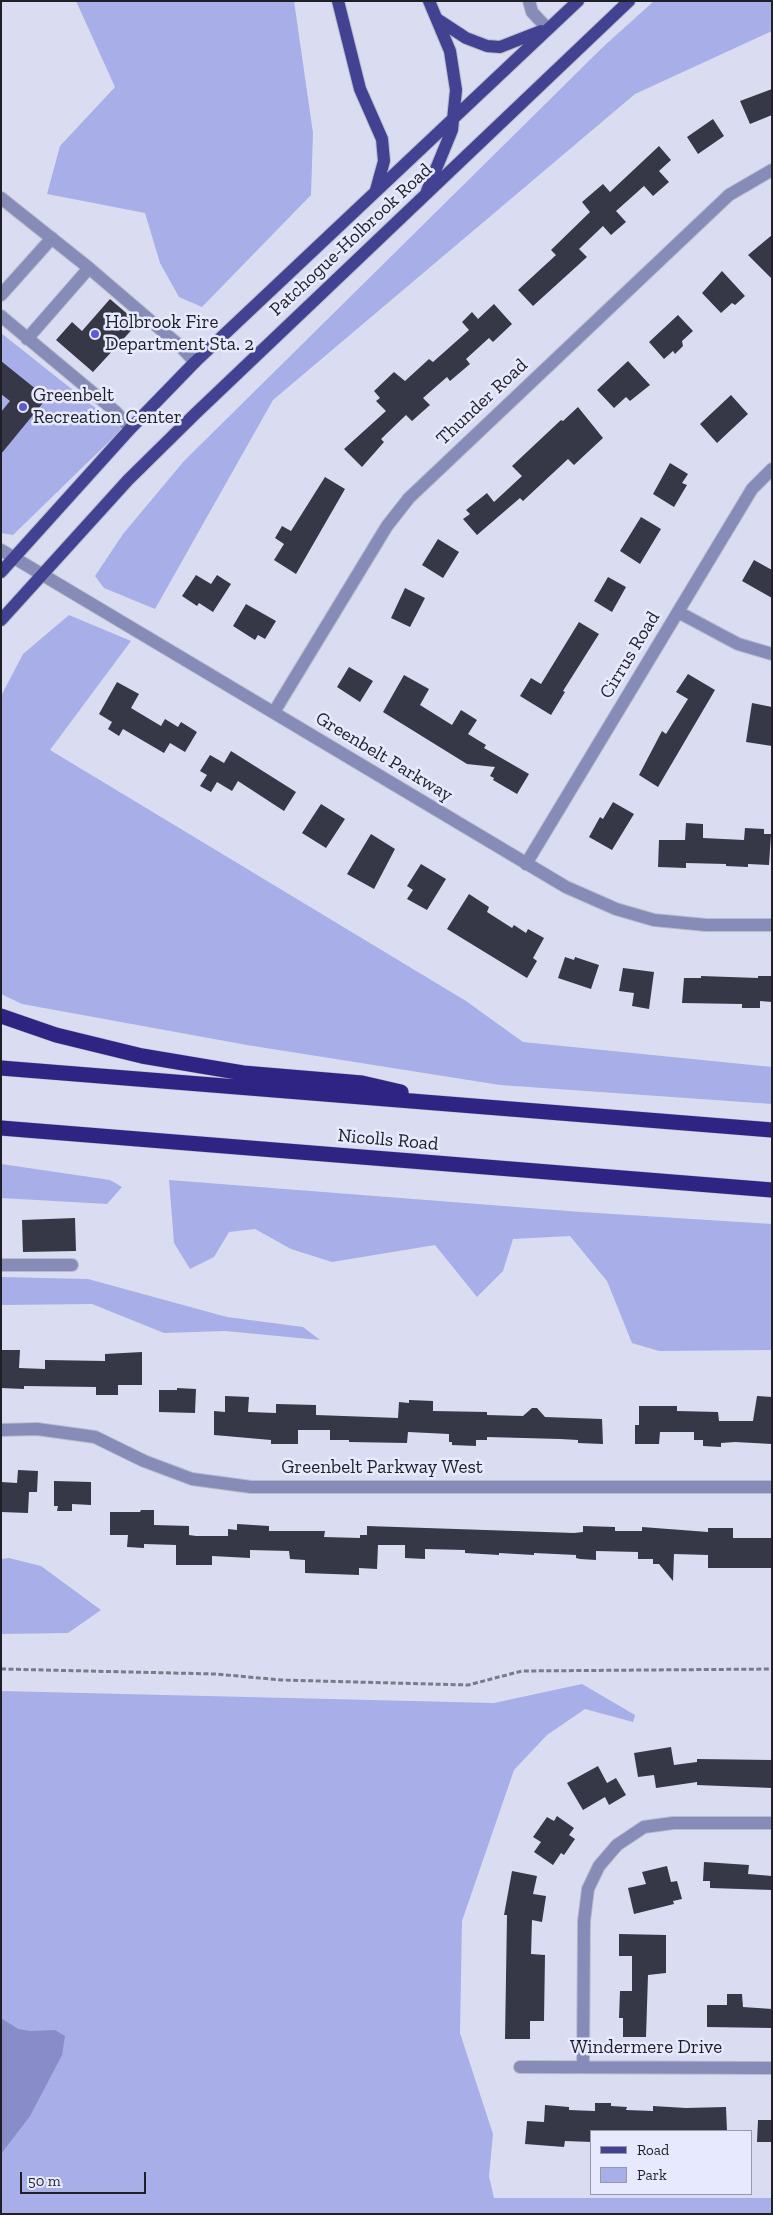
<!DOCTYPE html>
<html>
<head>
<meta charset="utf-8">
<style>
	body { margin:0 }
	#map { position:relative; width:773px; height:2215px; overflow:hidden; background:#daddf1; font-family:"Zilla Slab",serif }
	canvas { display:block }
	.frame { position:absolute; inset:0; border:2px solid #1f2027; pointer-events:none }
	.legend { position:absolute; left:590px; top:2130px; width:162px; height:65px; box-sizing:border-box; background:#e7eafe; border:1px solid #9799a8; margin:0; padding:6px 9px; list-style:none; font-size:15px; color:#1f2027 }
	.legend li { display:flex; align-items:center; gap:10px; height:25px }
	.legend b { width:25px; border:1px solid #9799a8 }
	.scale { position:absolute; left:20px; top:2172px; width:126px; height:22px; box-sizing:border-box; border:2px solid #1f2027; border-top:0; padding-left:6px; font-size:15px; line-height:18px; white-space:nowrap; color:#1f2027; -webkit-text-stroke:4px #e7eafe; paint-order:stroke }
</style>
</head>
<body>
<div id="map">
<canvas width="773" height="2215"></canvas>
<div class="frame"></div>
<ul class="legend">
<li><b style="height:6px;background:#434292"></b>Road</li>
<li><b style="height:14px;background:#a8aee7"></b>Park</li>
</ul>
<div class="scale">50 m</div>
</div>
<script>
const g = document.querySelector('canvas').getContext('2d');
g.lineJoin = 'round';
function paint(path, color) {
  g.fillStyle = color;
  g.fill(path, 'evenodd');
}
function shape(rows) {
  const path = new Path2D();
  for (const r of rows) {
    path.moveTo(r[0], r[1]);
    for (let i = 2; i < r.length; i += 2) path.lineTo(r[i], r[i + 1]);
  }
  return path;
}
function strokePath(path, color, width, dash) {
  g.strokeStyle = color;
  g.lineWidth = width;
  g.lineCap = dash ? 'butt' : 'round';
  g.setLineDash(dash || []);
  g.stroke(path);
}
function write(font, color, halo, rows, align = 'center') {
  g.font = font + ' "Zilla Slab",serif';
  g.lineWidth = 5;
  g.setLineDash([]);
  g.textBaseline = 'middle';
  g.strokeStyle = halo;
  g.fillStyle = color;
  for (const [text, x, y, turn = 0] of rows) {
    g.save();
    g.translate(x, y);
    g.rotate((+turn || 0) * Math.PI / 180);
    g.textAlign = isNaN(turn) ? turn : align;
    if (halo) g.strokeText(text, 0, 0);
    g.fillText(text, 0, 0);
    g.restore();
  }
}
paint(shape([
	[76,1,294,1,313,133,311,195,202,307,179,297,160,263,145,213,47,194,60,146,115,87],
	[654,1,772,1,772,31,635,94,273,400,155,609,104,588,95,576,123,534,184,461,604,46],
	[1,333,122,429,13,535,1,533],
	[69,615,131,641,50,750,466,1001,523,1042,772,1067,772,1104,500,1085,247,1045,22,1004,1,994,1,696,23,654],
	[1,1164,110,1180,122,1187,107,1204,1,1198],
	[169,1180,581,1212,772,1224,772,1350,659,1351,632,1343,607,1281,570,1236,513,1239,503,1271,477,1297,435,1245,332,1262,291,1249,255,1229,229,1232,214,1257,190,1269,174,1243],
	[1,1277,88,1279,227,1317,303,1327,320,1340,225,1331,164,1333,92,1304,1,1305],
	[9,1558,41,1566,101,1610,68,1633,1,1634,1,1559],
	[582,1684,635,1715,633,1722,585,1709,547,1735,514,1770,462,1921,460,2033,493,2134,489,2176,494,2198,772,2198,772,2214,1,2214,1,1691,494,1703]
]), '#a8aee7');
paint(shape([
	[1,2018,18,2029,30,2031,55,2030,65,2036,62,2055,30,2116,1,2154]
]), '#888dca');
paint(shape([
	[772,89,772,115,750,124,740,101],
	[713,119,724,136,698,154,687,137],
	[659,146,671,160,659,171,669,182,653,196,644,186,616,211,626,222,611,235,603,226,579,249,587,257,533,306,518,290,556,255,551,250,590,212,582,202,603,184,610,192],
	[772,235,772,279,748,255],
	[722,271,745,296,735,305,732,303,721,313,702,293],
	[110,299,138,323,93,372,56,340,72,322,82,331],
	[494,304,512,324,493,342,489,338,466,359,470,364,450,381,447,377,423,398,430,405,412,421,406,415,381,439,384,442,362,467,344,449,386,411,376,401,380,398,374,391,394,372,405,381,429,359,433,362,469,330,462,322,472,312,478,319],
	[678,315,693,331,682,341,683,346,675,354,673,351,664,359,649,342],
	[1,361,47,398,1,454,1,412,10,401,1,394],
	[628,361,650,385,630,401,626,397,614,408,597,390],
	[731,395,748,414,717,443,700,424],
	[578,407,603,438,574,465,568,459,523,501,520,498,477,535,463,519,470,514,466,510,487,493,494,502,522,476,512,466,561,420,563,421],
	[670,463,688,474,682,483,687,485,674,507,653,494],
	[325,477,345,489,296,574,274,560,284,544,275,538,282,526,291,531],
	[641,517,661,529,640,564,620,551],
	[438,539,459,552,443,578,422,565],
	[754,560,772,570,772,598,742,581],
	[196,575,211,584,217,575,231,584,213,612,199,603,197,606,182,596],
	[608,577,626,587,612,612,594,601],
	[405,588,425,598,410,627,391,618],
	[246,604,276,621,265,639,258,635,255,640,233,626],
	[579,622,599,634,563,691,565,692,551,715,520,696,531,678,541,684],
	[349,667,373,681,360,702,337,687],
	[688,674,715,690,658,787,639,775,662,731,666,734,688,699,676,692],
	[404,675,429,689,420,705,452,725,461,710,477,720,468,734,486,745,484,748,529,774,517,794,493,780,494,778,490,776,495,767,467,764,383,712],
	[117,682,139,694,131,708,161,726,165,719,178,727,181,722,197,732,185,752,170,743,164,753,123,729,119,736,108,729,112,722,99,714],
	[752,703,772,707,772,746,746,742],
	[231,751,296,792,284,811,238,781,232,791,217,782,211,792,200,786,207,775,200,771,210,755,224,763],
	[613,802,634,814,612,850,589,837,600,817,603,819],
	[321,804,345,819,326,848,302,833],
	[686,823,703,824,703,838,744,840,745,828,764,829,764,834,771,834,769,865,748,864,748,867,726,866,726,864,686,863,686,868,658,867,659,840,685,840],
	[371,834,395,849,374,889,347,874],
	[421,864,446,879,427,910,407,899,413,890,407,886],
	[469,894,489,907,487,912,512,928,514,925,526,933,528,929,544,938,533,958,537,961,527,978,447,929],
	[565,957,574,960,575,957,599,965,591,989,558,978],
	[623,968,654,972,649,1009,632,1006,634,993,619,991],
	[701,976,758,978,758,976,772,976,772,1002,760,1001,760,1008,742,1008,742,1004,682,1003,684,978,701,978],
	[75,1218,76,1251,23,1252,22,1220],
	[1,1350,20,1350,19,1368,45,1369,45,1360,105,1361,105,1354,142,1352,142,1385,118,1385,118,1395,96,1395,96,1387,24,1386,24,1389,1,1388],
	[177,1388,196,1389,195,1413,159,1412,159,1390,177,1390],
	[225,1396,249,1397,248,1412,276,1413,276,1404,316,1405,316,1415,398,1418,399,1402,409,1403,409,1400,433,1401,433,1411,487,1412,487,1415,523,1416,532,1408,537,1408,545,1417,602,1419,603,1444,578,1443,578,1440,560,1439,487,1437,487,1440,476,1440,476,1446,452,1445,452,1442,449,1442,449,1434,408,1432,407,1443,349,1442,349,1440,330,1440,330,1430,298,1430,298,1444,271,1444,271,1440,214,1435,214,1411,225,1412],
	[757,1396,772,1397,772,1444,735,1442,721,1443,721,1447,703,1446,703,1440,694,1440,694,1432,660,1432,659,1444,635,1444,635,1425,639,1425,639,1406,677,1406,677,1411,718,1412,719,1421,753,1421],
	[18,1470,38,1471,37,1492,29,1492,28,1513,1,1512,1,1482,17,1483],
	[54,1481,91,1482,91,1505,72,1504,72,1511,57,1511,58,1506,54,1506],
	[141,1510,154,1510,154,1525,189,1526,189,1535,196,1536,228,1536,228,1529,237,1530,237,1524,269,1526,269,1531,325,1531,324,1537,360,1538,360,1535,367,1535,367,1526,574,1533,583,1532,583,1526,615,1527,615,1531,642,1531,642,1527,708,1532,708,1528,733,1528,733,1538,772,1538,772,1568,708,1568,708,1555,674,1554,673,1581,659,1564,653,1564,653,1559,638,1559,638,1552,596,1551,596,1560,580,1559,576,1558,576,1555,534,1553,534,1555,499,1553,499,1555,465,1553,465,1550,425,1549,425,1559,405,1558,405,1545,378,1545,377,1569,359,1568,359,1575,305,1573,305,1560,290,1559,289,1551,250,1550,250,1558,212,1556,212,1565,176,1565,176,1545,144,1544,144,1548,127,1547,128,1535,110,1535,110,1512,140,1512],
	[671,1747,674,1765,697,1762,697,1759,772,1760,772,1788,697,1785,697,1782,656,1788,654,1775,638,1777,634,1753],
	[598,1766,607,1783,616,1778,626,1795,609,1805,605,1797,583,1810,567,1783],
	[557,1816,574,1828,569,1835,575,1839,564,1855,561,1853,553,1865,534,1852,541,1842,533,1837,547,1817,554,1821],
	[704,1862,749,1865,748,1874,772,1876,772,1890,710,1888,710,1881,703,1881],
	[667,1866,671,1882,677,1881,682,1899,673,1901,674,1904,634,1914,628,1888,646,1884,642,1872],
	[512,1871,537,1876,533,1894,546,1896,542,1922,532,1920,531,1954,545,1955,544,2021,530,2021,530,2039,505,2039,507,1915,504,1915],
	[619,1934,666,1935,666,1973,648,1975,646,2037,623,2037,623,2018,619,2018,620,1991,632,1991,632,1956,619,1956],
	[727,1994,742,1994,743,2007,772,2009,772,2028,707,2027,707,2005,727,2005],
	[595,2103,611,2103,611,2106,627,2107,626,2110,653,2111,653,2106,686,2108,726,2107,727,2131,592,2131,592,2142,565,2141,564,2147,525,2144,527,2121,544,2122,545,2105,569,2107,569,2110,595,2111],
	[758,2120,772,2120,772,2142,757,2142]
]), '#363747');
const minor = shape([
	[529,1,532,12,548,29],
	[1,198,89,268,180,346,195,362],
	[1,295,52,238],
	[1,316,116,412,130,429],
	[27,339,89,268],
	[1,550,566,887,616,909,654,920,706,925,772,925],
	[678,612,738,644,772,654],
	[274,712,387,526,409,498,729,195,772,170],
	[526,864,752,489,772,469],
	[1,1265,72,1265],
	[1,1430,37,1429,95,1437,144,1461,192,1479,251,1487,772,1487],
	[520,2067,772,2068],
	[583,2067,584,1921,588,1889,599,1866,617,1845,644,1827,673,1823,772,1823]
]);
const major = shape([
	[338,1,360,89,382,139,384,161,376,190],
	[437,19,466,38,487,46,500,47,541,31],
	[427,191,452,130,456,90,450,51,429,1],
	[1,572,130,429,195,362,578,1],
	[1,620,128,480,195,414,629,1]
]);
const highway = shape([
	[1,1016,56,1035,142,1056,243,1073,362,1083,401,1092],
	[1,1068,772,1130],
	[1,1128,772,1190]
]);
strokePath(minor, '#b8bbcd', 14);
strokePath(major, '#b8bbcd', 14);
strokePath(highway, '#b8bbcd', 16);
strokePath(shape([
	[1,1669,216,1674,281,1680,468,1685,522,1671,772,1669]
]), '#797b89', 3, [5, 2.5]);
strokePath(minor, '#868bb8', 12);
strokePath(major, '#434292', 12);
strokePath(highway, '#2f2483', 15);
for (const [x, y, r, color] of [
	[95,334,5,"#5e5ad3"],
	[23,407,5,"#5e5ad3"]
]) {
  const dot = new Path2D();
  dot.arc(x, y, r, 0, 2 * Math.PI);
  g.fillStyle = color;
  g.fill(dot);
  strokePath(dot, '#e7eafe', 2);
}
write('19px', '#1f2027', '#e7eafe', [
	["Patchogue-Holbrook Road",351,240,-43],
	["Thunder Road",482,402,-43],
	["Cirrus Road",630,655,-59],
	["Greenbelt Parkway",384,757,31],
	["Nicolls Road",388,1140,5],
	["Greenbelt Parkway West",382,1468],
	["Windermere Drive",646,2048]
]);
write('19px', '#1f2027', '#e7eafe', [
	["Holbrook Fire",105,323],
	["Department Sta. 2",105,345],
	["Greenbelt",33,396],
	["Recreation Center",33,418]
], 'left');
</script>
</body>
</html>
